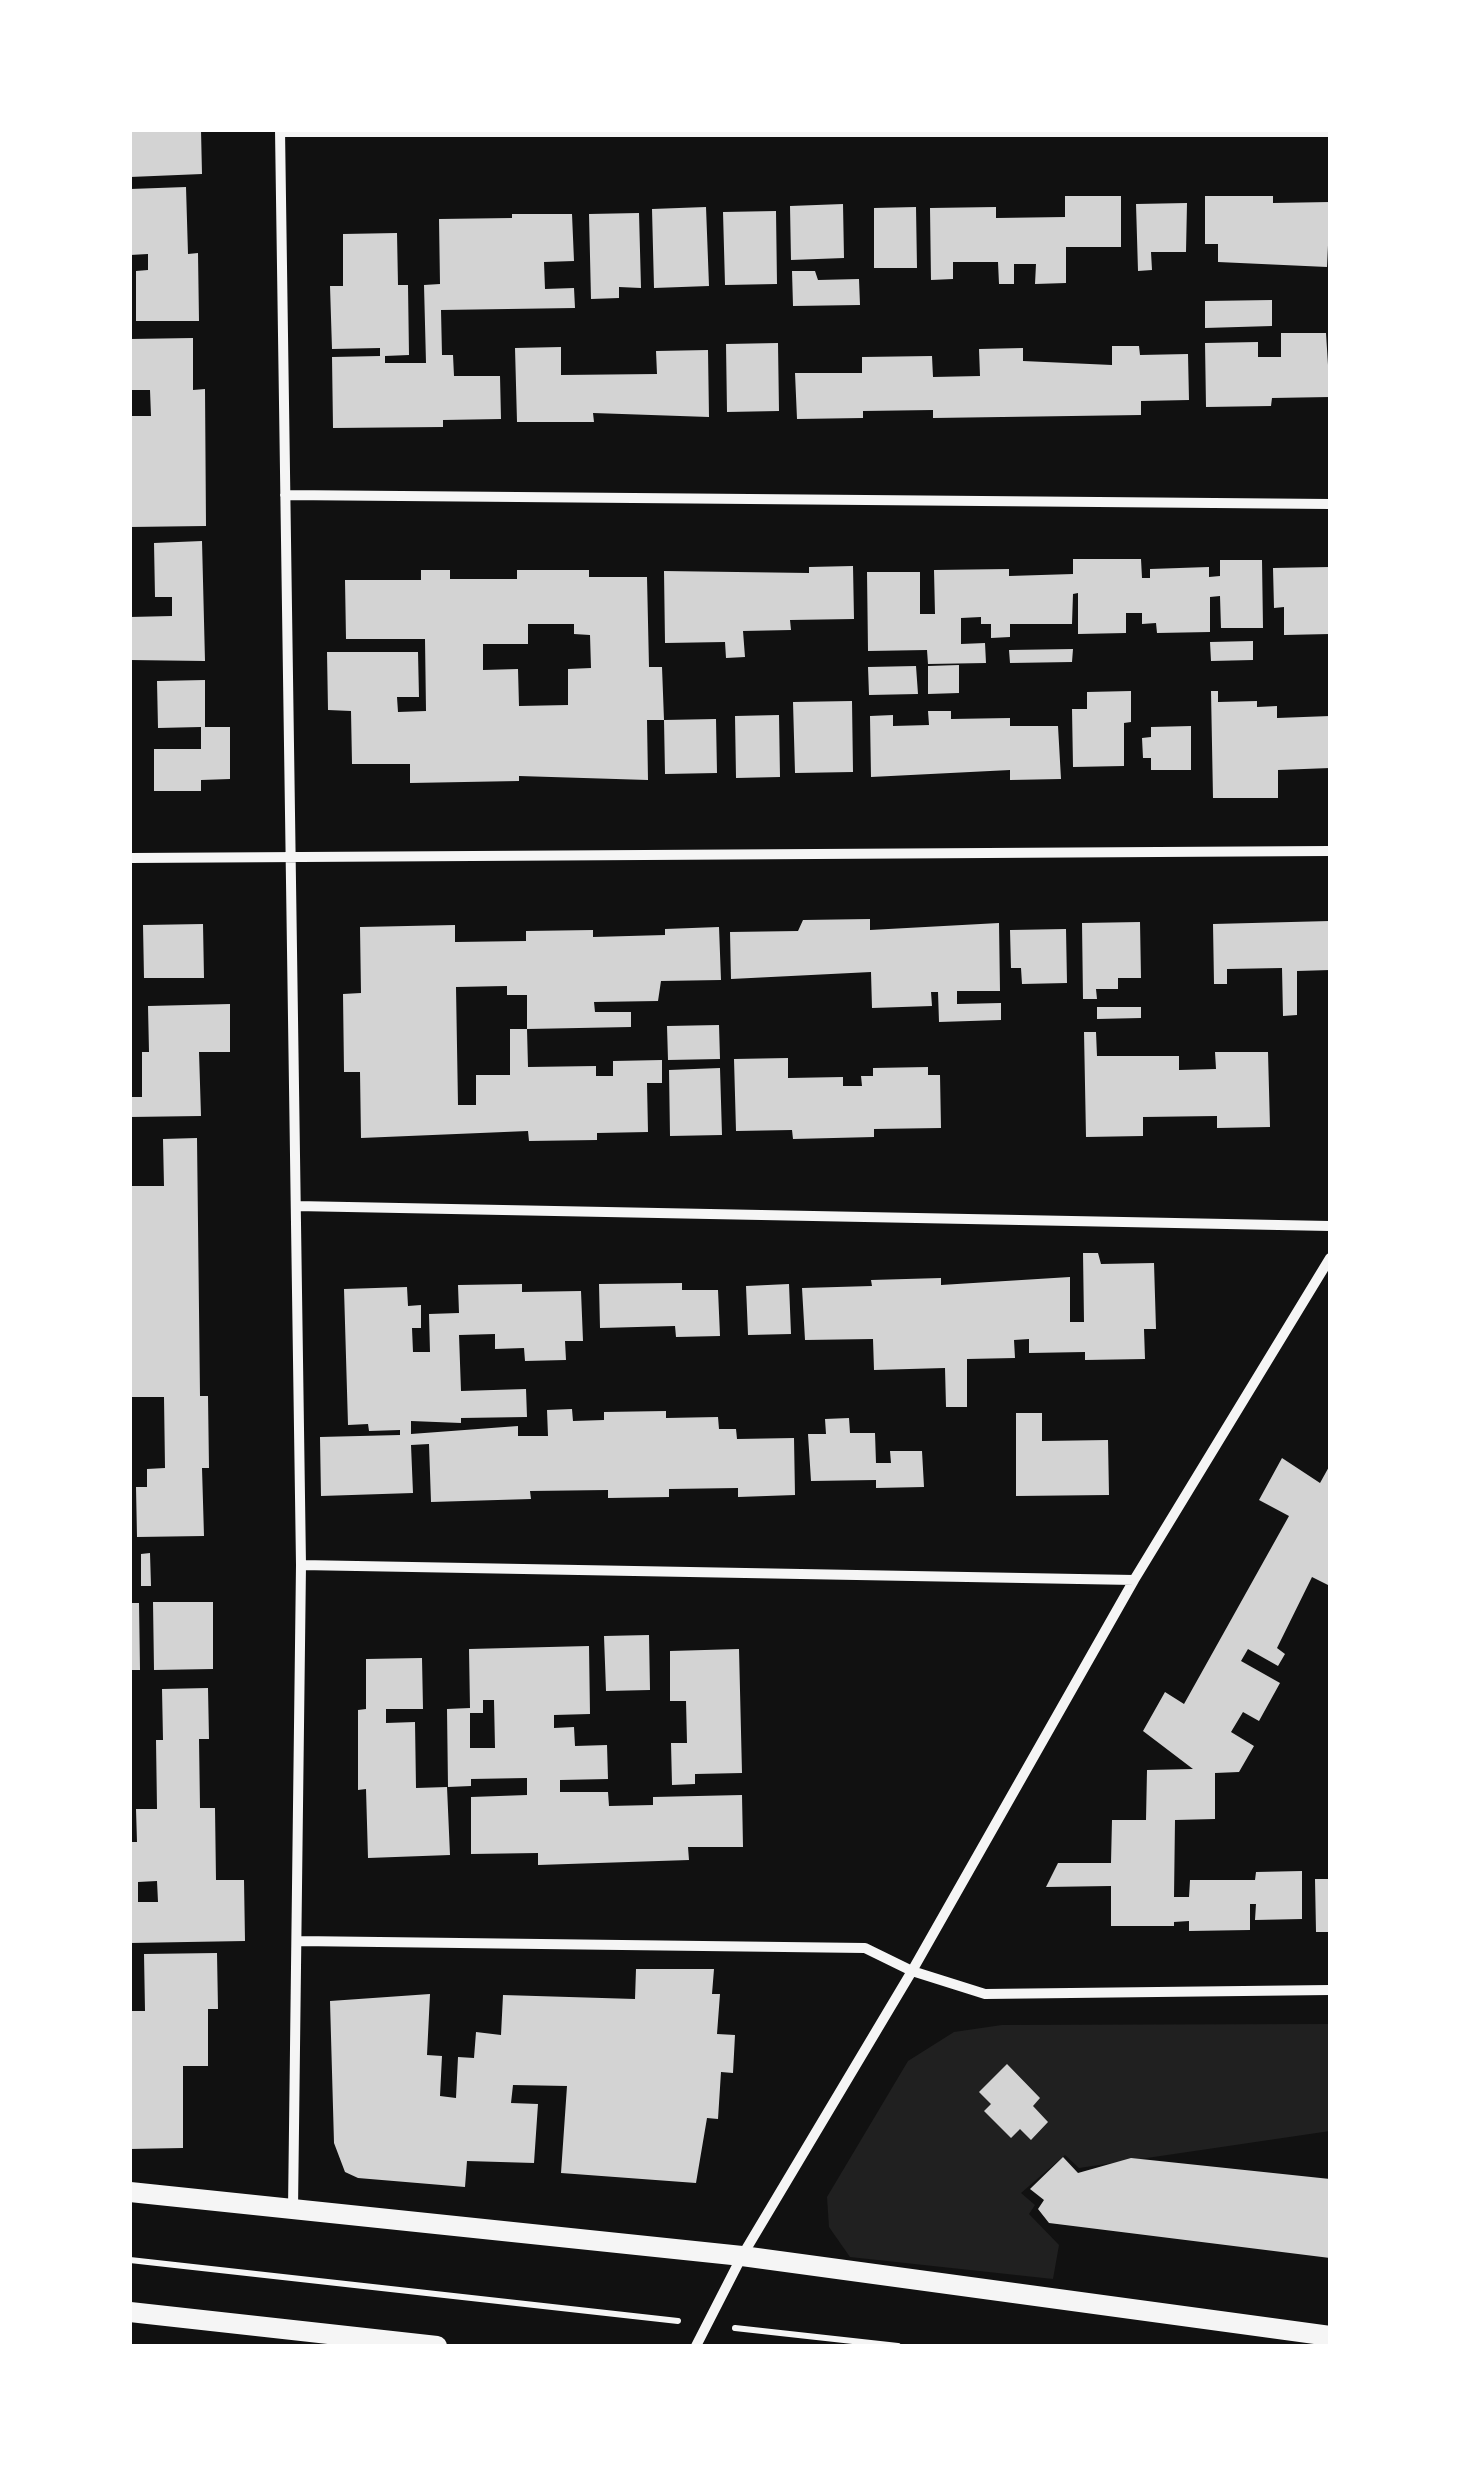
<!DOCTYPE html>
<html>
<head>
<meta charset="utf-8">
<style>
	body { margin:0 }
	#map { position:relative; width:1460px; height:2476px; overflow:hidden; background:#111; font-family:Helvetica,sans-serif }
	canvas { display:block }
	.frame { position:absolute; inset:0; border:132px solid #fff; pointer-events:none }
</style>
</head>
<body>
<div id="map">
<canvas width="1460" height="2476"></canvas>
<div class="frame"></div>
</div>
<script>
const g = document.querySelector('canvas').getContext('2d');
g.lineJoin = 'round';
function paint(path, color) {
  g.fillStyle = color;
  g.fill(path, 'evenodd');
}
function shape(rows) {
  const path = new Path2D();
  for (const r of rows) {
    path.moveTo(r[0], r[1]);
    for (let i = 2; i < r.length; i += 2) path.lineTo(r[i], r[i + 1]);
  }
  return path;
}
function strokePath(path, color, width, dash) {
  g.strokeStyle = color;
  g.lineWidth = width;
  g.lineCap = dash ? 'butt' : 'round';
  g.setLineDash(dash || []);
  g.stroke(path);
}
paint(shape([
	[1330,2024,1330,2131,1079,2168,1065,2155,1021,2193,1035,2205,1029,2214,1059,2245,1053,2279,850,2257,829,2227,827,2197,908,2061,954,2032,1002,2025]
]), '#202020');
paint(shape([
	[130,130,201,130,202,174,130,177],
	[186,187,188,254,198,253,199,321,136,321,136,271,148,270,148,254,130,255,130,189],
	[1065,196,1121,196,1121,247,1066,247,1066,283,1035,284,1036,264,1014,264,1014,284,999,284,998,262,953,262,953,279,931,280,930,208,996,207,996,218,1065,217],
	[1205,196,1273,196,1273,203,1330,202,1327,267,1218,262,1218,244,1205,244],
	[1187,203,1186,252,1151,252,1152,270,1138,271,1136,204],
	[843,204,844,258,791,260,790,206],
	[706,207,709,286,654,288,652,209],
	[916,207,917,268,874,268,874,208],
	[776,211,777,284,725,285,723,212],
	[639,213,641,288,619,287,619,298,591,299,589,214],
	[512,214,572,214,574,261,544,262,545,289,574,288,575,308,441,310,442,355,453,355,454,376,500,376,501,419,443,420,443,427,333,428,332,357,380,356,380,348,332,349,330,286,343,286,343,234,397,233,398,285,408,285,409,355,385,356,385,363,426,363,424,285,440,284,439,219,512,218],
	[792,271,815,271,818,280,859,279,860,305,793,306],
	[1272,300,1272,326,1205,328,1205,301],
	[1281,333,1326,333,1330,397,1272,398,1271,406,1206,407,1205,343,1258,342,1258,357,1281,357],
	[193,338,193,390,205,389,206,526,130,527,130,416,151,416,150,390,130,390,130,339],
	[778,343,779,411,727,412,726,344],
	[1112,346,1139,346,1140,355,1188,354,1189,400,1141,401,1141,415,933,418,933,410,863,411,863,418,797,419,795,373,862,373,862,357,932,356,933,377,980,376,979,349,1023,348,1023,361,1112,365],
	[561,347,561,375,657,374,656,351,708,350,709,417,593,413,594,422,517,422,515,348],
	[202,541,205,661,130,660,130,617,172,616,172,597,155,597,154,543],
	[1073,559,1141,559,1142,578,1150,578,1150,569,1209,567,1209,577,1220,576,1220,560,1262,560,1263,628,1221,628,1220,596,1210,597,1210,632,1157,633,1156,623,1142,624,1142,613,1126,613,1126,633,1078,634,1078,593,1073,594,1072,624,1010,624,1010,637,991,638,991,624,981,624,981,617,961,618,961,644,985,643,986,663,928,664,927,650,868,651,867,572,920,572,920,614,935,614,934,570,1009,569,1009,576,1073,574],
	[853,566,854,619,790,620,791,630,743,631,745,657,726,658,725,642,665,643,664,571,809,573,809,567],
	[1330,567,1330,634,1284,635,1284,607,1274,608,1273,568],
	[421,570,450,570,450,579,517,579,517,570,589,570,589,577,647,577,649,667,662,667,664,720,647,720,648,780,519,776,519,781,410,783,410,764,352,764,351,711,328,710,327,652,418,652,419,697,397,697,398,712,426,711,425,639,346,639,345,580,421,580],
	[528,624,574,624,574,634,590,635,591,668,568,669,568,705,519,706,518,669,483,670,483,644,528,644],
	[1253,641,1253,660,1211,661,1210,642],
	[1073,649,1072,662,1010,663,1009,650],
	[959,665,959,693,928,694,928,666],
	[916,666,918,694,869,695,868,667],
	[205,680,205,727,230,727,230,779,201,780,201,791,154,791,154,749,201,749,201,727,158,728,157,681],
	[1131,691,1131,722,1124,723,1124,766,1073,767,1072,709,1087,709,1087,692],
	[1211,691,1218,691,1218,702,1257,701,1257,707,1277,706,1277,718,1330,716,1330,768,1278,770,1278,798,1213,798],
	[852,701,853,772,795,773,793,702],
	[928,711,951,711,951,719,1010,718,1010,726,1058,726,1061,779,1010,780,1010,770,871,777,870,716,893,715,893,726,929,725],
	[779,715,780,777,736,778,735,716],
	[716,719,717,773,665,774,664,720],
	[1191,726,1191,770,1151,770,1151,758,1143,758,1142,738,1151,737,1151,727],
	[870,919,870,930,999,923,1000,991,957,991,957,1004,1001,1003,1001,1020,939,1022,938,992,931,992,932,1006,872,1008,871,972,731,979,730,932,798,931,803,920],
	[1330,921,1330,970,1297,971,1297,1015,1283,1016,1282,968,1227,969,1227,984,1214,984,1213,924],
	[1140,922,1141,978,1118,978,1118,989,1096,989,1097,999,1083,999,1082,923],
	[203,924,204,978,144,978,143,925],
	[455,925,455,942,526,941,526,931,593,930,593,937,665,935,665,929,719,927,721,980,661,981,658,1001,594,1002,595,1012,631,1012,631,1027,527,1029,527,995,507,995,507,986,456,987,458,1105,476,1105,476,1075,510,1075,510,1029,527,1029,528,1067,596,1066,596,1076,613,1076,613,1061,662,1060,662,1083,647,1083,648,1132,597,1133,597,1140,529,1141,528,1131,361,1138,360,1072,344,1072,343,994,361,993,360,927],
	[1066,929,1067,983,1022,984,1021,968,1011,968,1010,930],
	[230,1004,230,1052,199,1052,201,1116,130,1117,130,1097,142,1097,142,1052,149,1052,148,1006],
	[1097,1007,1141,1007,1141,1018,1097,1019],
	[719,1025,720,1059,668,1060,667,1026],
	[1084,1032,1096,1032,1097,1056,1179,1056,1179,1070,1216,1069,1215,1052,1268,1052,1270,1127,1217,1128,1217,1116,1143,1117,1143,1136,1086,1137],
	[788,1058,788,1078,843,1077,843,1086,862,1086,861,1076,873,1076,873,1068,928,1067,928,1075,940,1075,941,1128,874,1129,874,1137,793,1139,792,1130,736,1131,734,1059],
	[720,1068,722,1135,670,1136,669,1070],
	[197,1138,200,1396,208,1396,209,1468,202,1468,204,1536,137,1537,136,1487,147,1487,147,1469,165,1468,164,1397,130,1397,130,1186,164,1186,163,1139],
	[1083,1253,1098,1253,1101,1264,1154,1263,1156,1329,1144,1329,1145,1359,1085,1360,1085,1352,1029,1353,1029,1339,1014,1340,1015,1358,967,1359,967,1407,946,1407,945,1368,874,1370,873,1339,805,1340,802,1288,872,1286,871,1280,941,1278,941,1285,1070,1277,1070,1322,1084,1322],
	[682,1283,682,1290,718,1290,720,1336,676,1337,675,1326,600,1328,599,1284],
	[522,1284,522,1292,581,1291,583,1341,565,1341,566,1360,525,1361,524,1348,495,1349,495,1334,459,1335,461,1391,526,1389,527,1417,461,1418,461,1423,411,1421,411,1434,518,1426,518,1436,548,1436,547,1410,572,1409,573,1421,604,1420,604,1412,666,1411,666,1418,718,1417,719,1429,736,1429,737,1439,794,1438,795,1495,738,1497,738,1488,669,1489,669,1497,608,1498,608,1490,530,1491,531,1499,431,1502,429,1444,411,1445,413,1493,321,1496,320,1437,400,1435,400,1430,369,1431,368,1424,348,1425,344,1289,407,1287,408,1306,421,1305,421,1328,412,1328,413,1352,430,1352,429,1314,459,1313,458,1285],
	[789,1284,791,1334,748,1335,746,1286],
	[1016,1413,1042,1413,1042,1441,1108,1440,1109,1495,1016,1496],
	[849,1418,850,1433,875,1433,876,1463,891,1463,890,1451,922,1451,924,1487,876,1488,876,1480,811,1481,808,1434,826,1434,825,1419],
	[1282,1458,1320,1483,1330,1465,1330,1586,1312,1577,1277,1648,1285,1654,1278,1666,1248,1649,1241,1661,1280,1683,1259,1721,1243,1712,1231,1732,1254,1746,1239,1772,1215,1773,1215,1819,1175,1820,1174,1897,1189,1897,1190,1880,1255,1880,1256,1872,1302,1871,1302,1919,1255,1920,1256,1904,1250,1904,1250,1930,1189,1931,1189,1921,1174,1922,1174,1926,1111,1926,1111,1886,1046,1887,1058,1863,1111,1863,1112,1820,1146,1820,1147,1770,1193,1769,1143,1731,1165,1692,1184,1704,1289,1516,1259,1500],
	[150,1553,151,1586,141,1586,141,1554],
	[153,1602,213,1602,213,1669,154,1670],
	[130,1603,139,1603,140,1670,130,1670],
	[649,1635,650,1690,606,1691,604,1636],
	[589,1646,590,1714,554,1715,554,1728,574,1727,575,1746,607,1745,608,1779,560,1780,560,1792,608,1792,609,1806,653,1805,653,1797,742,1795,743,1847,688,1847,689,1860,538,1865,538,1853,471,1854,471,1797,527,1795,527,1778,471,1779,471,1786,448,1787,447,1709,470,1708,469,1649],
	[483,1700,494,1700,495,1748,470,1748,470,1713,483,1713],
	[739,1649,742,1773,695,1774,695,1784,672,1785,671,1743,687,1743,686,1701,670,1701,670,1651],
	[422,1658,423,1709,386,1709,386,1723,415,1722,416,1788,447,1787,450,1855,368,1858,366,1789,358,1790,358,1710,366,1709,366,1659],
	[208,1688,209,1739,199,1739,200,1808,215,1808,216,1880,244,1880,245,1941,130,1943,130,1842,137,1842,136,1809,157,1809,156,1740,163,1740,162,1689],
	[157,1881,158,1902,138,1902,138,1882],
	[1315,1879,1330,1879,1330,1932,1316,1932],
	[217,1953,218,2009,208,2009,208,2066,183,2066,183,2148,130,2149,130,2011,145,2011,144,1954],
	[636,1969,714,1969,712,1994,720,1994,717,2034,735,2035,733,2073,721,2072,718,2119,707,2118,696,2183,561,2173,567,2086,513,2085,511,2103,538,2104,534,2163,467,2161,465,2187,358,2178,345,2172,334,2143,330,2001,430,1994,427,2055,442,2056,440,2096,456,2098,458,2057,474,2058,476,2032,501,2035,503,1995,635,1999],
	[1007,2064,1040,2098,1033,2106,1048,2122,1031,2140,1020,2129,1011,2138,984,2111,991,2104,979,2092],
	[1063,2157,1078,2173,1131,2158,1330,2179,1330,2258,1049,2223,1038,2209,1044,2200,1030,2189]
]), '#d3d3d3');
strokePath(shape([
	[130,2260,678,2321],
	[735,2328,898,2346]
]), '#f5f5f5', 6);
strokePath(shape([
	[280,130,301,1565,293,2209],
	[280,132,1330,132],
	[285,495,1330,504],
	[130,858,1330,851],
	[296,1206,1330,1226],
	[301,1565,1134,1580],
	[298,1941,865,1948,912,1971,985,1994,1330,1990],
	[696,2346,742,2256,912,1971,1134,1580,1330,1258]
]), '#f5f5f5', 10);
strokePath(shape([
	[130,2192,742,2256,1330,2336],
	[130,2312,437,2346]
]), '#f5f5f5', 20);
</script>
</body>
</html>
